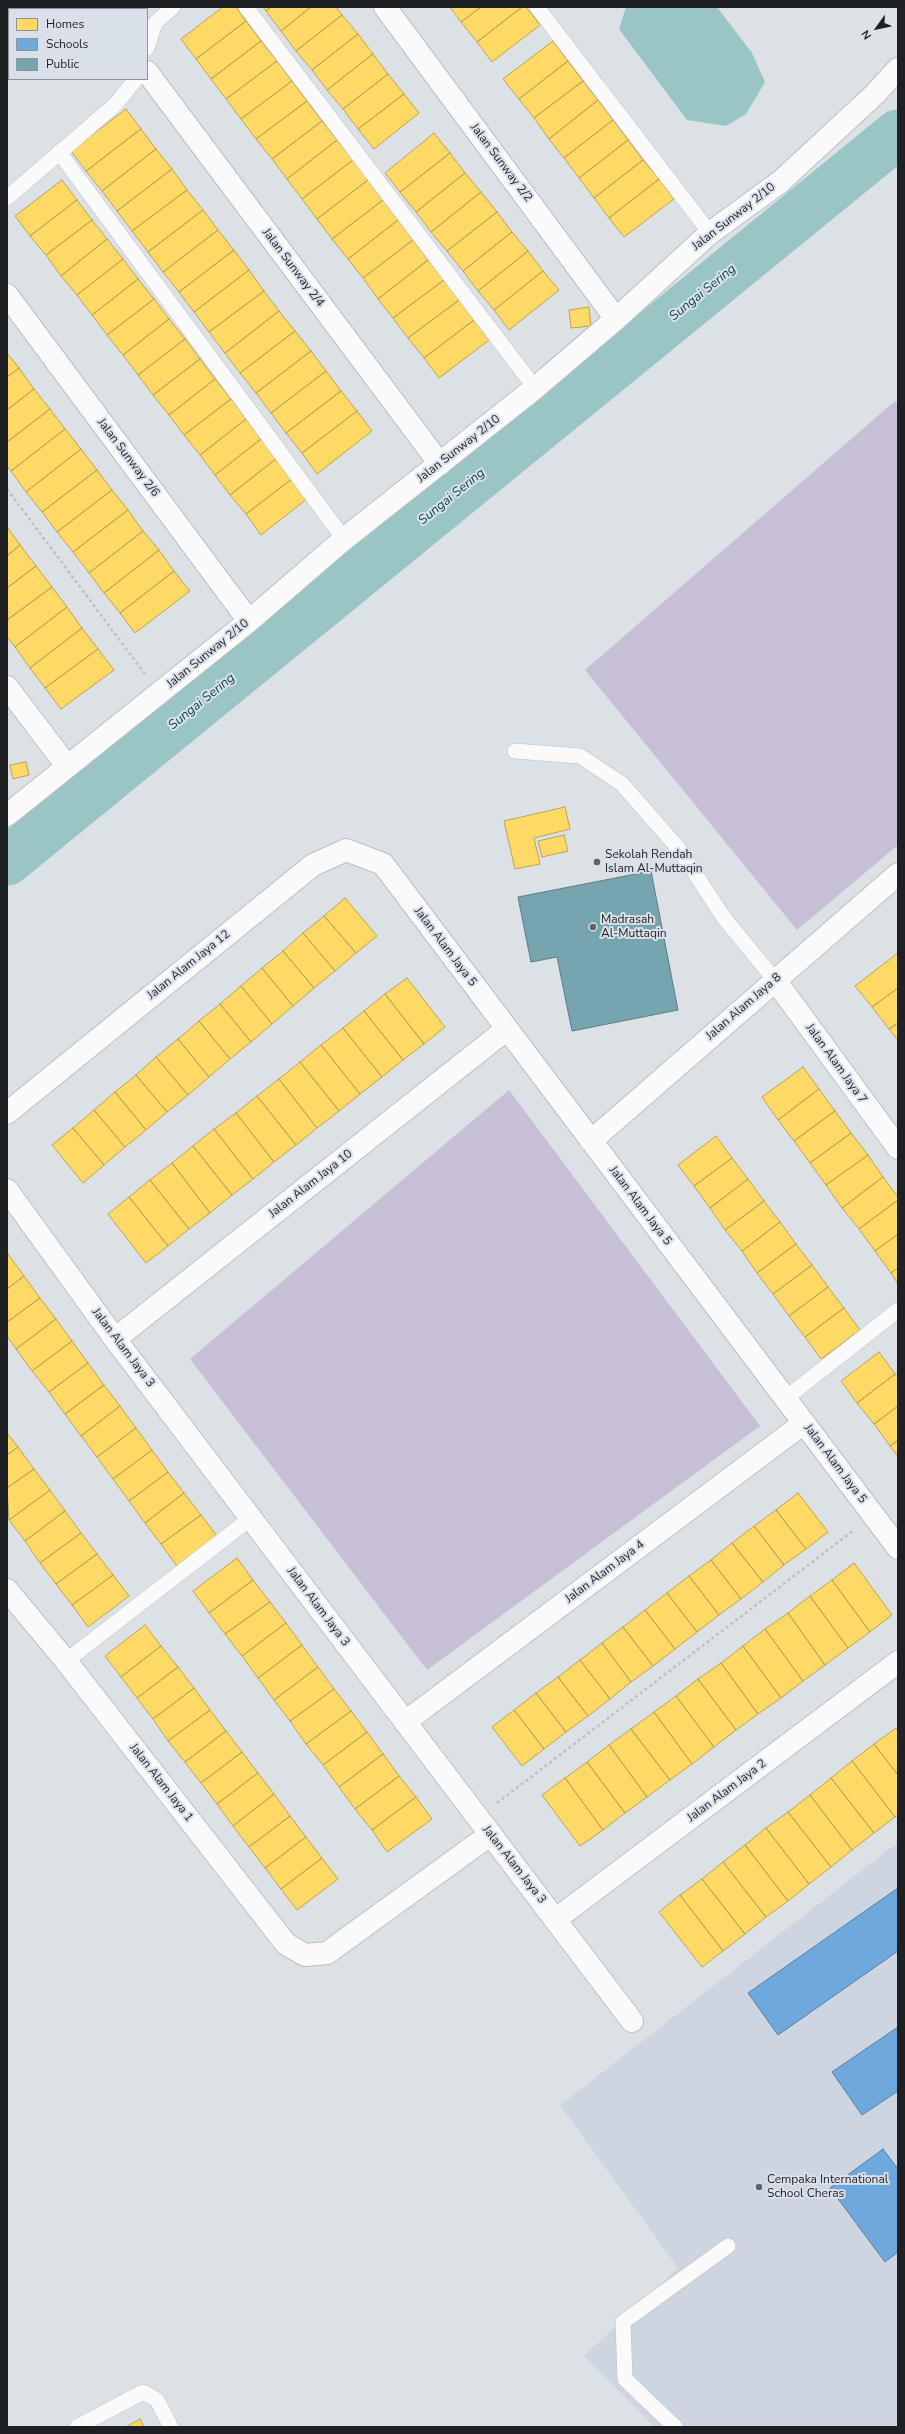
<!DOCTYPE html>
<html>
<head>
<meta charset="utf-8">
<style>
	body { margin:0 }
	#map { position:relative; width:905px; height:2434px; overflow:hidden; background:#dce1e6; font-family:"Nunito Sans",sans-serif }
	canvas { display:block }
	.frame { position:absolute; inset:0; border:8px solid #1e2023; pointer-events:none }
	.legend { position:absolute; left:8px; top:8px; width:140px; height:72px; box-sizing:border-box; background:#d9e0e9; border:1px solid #8e939a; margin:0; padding:5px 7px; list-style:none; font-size:12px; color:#1e2023 }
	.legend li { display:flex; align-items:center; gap:8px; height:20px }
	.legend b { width:20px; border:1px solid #8e939a }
	.north { position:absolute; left:857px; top:8px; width:40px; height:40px; -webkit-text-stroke:3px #d9e0e9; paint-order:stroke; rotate:237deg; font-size:11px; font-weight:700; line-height:16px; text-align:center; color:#1e2023 }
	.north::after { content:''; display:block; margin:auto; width:14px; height:18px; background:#1e2023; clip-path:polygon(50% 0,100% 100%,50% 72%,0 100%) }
</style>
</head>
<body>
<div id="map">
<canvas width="905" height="2434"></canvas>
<div class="frame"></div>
<ul class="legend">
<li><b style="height:11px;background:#ffd966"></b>Homes</li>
<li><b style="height:11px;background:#6fa8dc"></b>Schools</li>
<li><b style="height:11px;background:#76a5af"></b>Public</li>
</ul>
<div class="north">N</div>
</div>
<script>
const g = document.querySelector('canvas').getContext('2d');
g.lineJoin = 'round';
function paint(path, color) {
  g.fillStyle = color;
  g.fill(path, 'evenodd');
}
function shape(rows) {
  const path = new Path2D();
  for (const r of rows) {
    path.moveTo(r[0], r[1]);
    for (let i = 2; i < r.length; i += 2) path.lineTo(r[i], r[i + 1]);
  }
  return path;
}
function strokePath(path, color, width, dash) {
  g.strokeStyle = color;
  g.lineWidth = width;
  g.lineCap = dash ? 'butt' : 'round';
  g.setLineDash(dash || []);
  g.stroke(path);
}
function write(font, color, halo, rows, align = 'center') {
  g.font = font + ' "Nunito Sans",sans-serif';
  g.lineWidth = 4;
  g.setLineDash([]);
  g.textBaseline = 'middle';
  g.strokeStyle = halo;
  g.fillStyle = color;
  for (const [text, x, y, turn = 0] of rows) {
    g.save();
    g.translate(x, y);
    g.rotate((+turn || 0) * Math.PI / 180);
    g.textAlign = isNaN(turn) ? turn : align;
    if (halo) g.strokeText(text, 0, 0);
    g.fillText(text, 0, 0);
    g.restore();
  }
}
paint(shape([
	[898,1842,898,2427,654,2427,584,2356,678,2268,560,2105]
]), '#cdd6e0');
paint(shape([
	[895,401,898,405,898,845,797,930,585,670],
	[509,1090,760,1426,427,1670,190,1359]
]), '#c7bfd6');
paint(shape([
	[626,7,717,7,752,53,765,82,746,114,726,126,687,120,619,29]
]), '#99c5c5');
const homes = shape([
	[223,7,236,7,246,21,196,59,181,39,223,7],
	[263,7,271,7,266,11,263,7],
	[271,7,311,7,281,31,266,11,271,7],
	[311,7,336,7,342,15,296,51,281,31,311,7],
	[450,7,481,7,461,22,450,7],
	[481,7,522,7,477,42,461,22,481,7],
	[522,7,526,7,540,25,492,62,477,42,522,7],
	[342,15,358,34,312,70,296,51,342,15],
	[246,21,261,41,211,79,196,59,246,21],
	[358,34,373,54,327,90,312,70,358,34],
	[261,41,277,61,226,99,211,79,261,41],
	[553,41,568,61,519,99,503,79,553,41],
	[373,54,388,74,343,109,327,90,373,54],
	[277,61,292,81,241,119,226,99,277,61],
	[568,61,583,81,534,118,519,99,568,61],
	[388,74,404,94,358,129,343,109,388,74],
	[292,81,307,101,256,139,241,119,292,81],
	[583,81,598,100,549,139,534,118,583,81],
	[404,94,419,113,374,149,358,129,404,94],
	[598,100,613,120,564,158,549,139,598,100],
	[307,101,322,121,272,159,256,139,307,101],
	[126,109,141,129,86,171,71,151,126,109],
	[613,120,628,140,579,178,564,158,613,120],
	[322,121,337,140,287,179,272,159,322,121],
	[141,129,156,149,102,191,86,171,141,129],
	[434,133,450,153,400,192,385,173,434,133],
	[337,140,353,160,302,199,287,179,337,140],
	[628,140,643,160,594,198,579,178,628,140],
	[156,149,172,169,117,211,102,191,156,149],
	[450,153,465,173,416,212,400,192,450,153],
	[353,160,368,180,317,219,302,199,353,160],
	[643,160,659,179,609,218,594,198,643,160],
	[172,169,187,190,132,231,117,211,172,169],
	[465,173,481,192,431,232,416,212,465,173],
	[659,179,674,199,624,237,609,218,659,179],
	[62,180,77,200,30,236,15,216,62,180],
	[368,180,383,200,332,239,317,219,368,180],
	[187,190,203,210,148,252,132,231,187,190],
	[481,192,497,212,447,251,431,232,481,192],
	[77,200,92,220,46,255,30,236,77,200],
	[383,200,398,220,348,259,332,239,383,200],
	[203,210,218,230,163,272,148,252,203,210],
	[497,212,512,232,463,271,447,251,497,212],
	[92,220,107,239,61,276,46,255,92,220],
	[398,220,413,240,363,278,348,259,398,220],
	[218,230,234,250,179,292,163,272,218,230],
	[512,232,528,251,478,291,463,271,512,232],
	[107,239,123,259,77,295,61,276,107,239],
	[413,240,428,260,378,299,363,278,413,240],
	[234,250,249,270,194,312,179,292,234,250],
	[528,251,543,271,494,310,478,291,528,251],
	[123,259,138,279,92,315,77,295,123,259],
	[428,260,444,280,393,318,378,299,428,260],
	[249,270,264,291,209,332,194,312,249,270],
	[543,271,559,290,509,330,494,310,543,271],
	[138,279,154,299,107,335,92,315,138,279],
	[444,280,459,300,408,338,393,318,444,280],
	[264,291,279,311,225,353,209,332,264,291],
	[154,299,169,319,123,355,107,335,154,299],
	[459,300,474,320,424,358,408,338,459,300],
	[589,307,591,326,571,328,569,310,589,307],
	[279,311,295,331,240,373,225,353,279,311],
	[169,319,185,339,138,375,123,355,169,319],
	[474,320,489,340,439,378,424,358,474,320],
	[295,331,311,351,256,393,240,373,295,331],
	[185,339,200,359,153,395,138,375,185,339],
	[311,351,326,371,271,413,256,393,311,351],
	[7,353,19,368,7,377,7,353],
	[200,359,215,379,169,415,153,395,200,359],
	[19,368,34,389,7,410,7,377,19,368],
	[326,371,341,391,286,433,271,413,326,371],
	[215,379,231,399,184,435,169,415,215,379],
	[34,389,50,409,7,442,7,410,34,389],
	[341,391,357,411,302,453,286,433,341,391],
	[231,399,246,419,200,455,184,435,231,399],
	[50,409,65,429,11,471,7,466,7,442,50,409],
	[357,411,372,431,317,474,302,453,357,411],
	[246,419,261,439,215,475,200,455,246,419],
	[65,429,81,449,26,492,11,471,65,429],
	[261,439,277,458,230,495,215,475,261,439],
	[81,449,97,470,42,512,26,492,81,449],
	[277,458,292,479,246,514,230,495,277,458],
	[97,470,112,490,57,532,42,512,97,470],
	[292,479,308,498,261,535,246,514,292,479],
	[112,490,128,510,73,552,57,532,112,490],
	[128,510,143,531,89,573,73,552,128,510],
	[7,527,20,545,7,556,7,527],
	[143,531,159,550,104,593,89,573,143,531],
	[20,545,36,566,7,588,7,556,20,545],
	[159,550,174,571,120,613,104,593,159,550],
	[36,566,52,587,7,620,7,588,36,566],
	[174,571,190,591,135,633,120,613,174,571],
	[52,587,67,607,15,647,7,637,7,620,52,587],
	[67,607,82,628,30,668,15,647,67,607],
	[82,628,98,649,45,688,30,668,82,628],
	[98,649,114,670,61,709,45,688,98,649],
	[26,762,29,775,13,779,10,765,26,762],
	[565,807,570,829,534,838,540,864,515,869,504,821,565,807],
	[564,835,568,851,542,857,538,841,564,835],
	[345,898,377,936,356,953,324,916,345,898],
	[324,916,356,953,335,971,303,933,324,916],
	[303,933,335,971,314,988,283,951,303,933],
	[283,951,314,988,293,1006,262,968,283,951],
	[898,953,898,988,872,1007,855,986,898,953],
	[262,968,293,1006,272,1024,241,986,262,968],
	[407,978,445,1027,424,1044,385,994,407,978],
	[241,986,272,1024,251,1042,220,1004,241,986],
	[898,988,898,1023,889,1029,872,1007,898,988],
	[385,994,424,1044,403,1060,364,1011,385,994],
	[220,1004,251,1042,230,1059,199,1021,220,1004],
	[364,1011,403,1060,382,1077,343,1028,364,1011],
	[199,1021,230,1059,209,1077,178,1039,199,1021],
	[898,1023,898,1041,889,1029,898,1023],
	[343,1028,382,1077,360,1094,321,1045,343,1028],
	[178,1039,209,1077,188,1095,156,1057,178,1039],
	[321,1045,360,1094,339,1111,300,1062,321,1045],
	[156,1057,188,1095,167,1112,136,1075,156,1057],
	[300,1062,339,1111,317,1128,279,1079,300,1062],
	[803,1067,819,1089,778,1120,762,1097,803,1067],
	[136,1075,167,1112,146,1130,115,1092,136,1075],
	[279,1079,317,1128,296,1145,257,1096,279,1079],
	[819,1089,835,1111,794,1141,778,1120,819,1089],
	[115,1092,146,1130,125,1147,94,1110,115,1092],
	[257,1096,296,1145,274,1162,236,1113,257,1096],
	[94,1110,125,1147,104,1165,73,1128,94,1110],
	[835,1111,851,1133,810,1163,794,1141,835,1111],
	[236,1113,274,1162,253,1179,214,1129,236,1113],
	[73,1128,104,1165,83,1183,52,1145,73,1128],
	[214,1129,253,1179,232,1195,193,1146,214,1129],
	[851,1133,868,1155,826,1185,810,1163,851,1133],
	[716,1136,732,1158,694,1186,678,1165,716,1136],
	[193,1146,232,1195,210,1213,172,1163,193,1146],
	[868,1155,883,1177,842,1208,826,1185,868,1155],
	[732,1158,748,1179,710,1208,694,1186,732,1158],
	[172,1163,210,1213,189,1229,150,1180,172,1163],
	[883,1177,898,1197,898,1200,859,1229,842,1208,883,1177],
	[748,1179,764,1201,725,1230,710,1208,748,1179],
	[150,1180,189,1229,168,1246,129,1197,150,1180],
	[129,1197,168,1246,146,1263,108,1214,129,1197],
	[898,1200,898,1234,875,1251,859,1229,898,1200],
	[764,1201,780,1222,742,1251,725,1230,764,1201],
	[780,1222,796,1244,757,1273,742,1251,780,1222],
	[898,1234,898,1268,891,1273,875,1251,898,1234],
	[796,1244,812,1265,773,1294,757,1273,796,1244],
	[8,1254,24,1276,7,1289,7,1255,8,1254],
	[812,1265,828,1287,789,1316,773,1294,812,1265],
	[898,1268,898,1284,891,1273,898,1268],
	[24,1276,40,1298,7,1322,7,1289,24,1276],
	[828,1287,844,1308,805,1337,789,1316,828,1287],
	[40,1298,56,1319,16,1349,7,1336,7,1322,40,1298],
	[844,1308,860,1330,821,1359,805,1337,844,1308],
	[56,1319,72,1341,32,1371,16,1349,56,1319],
	[72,1341,88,1363,49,1392,32,1371,72,1341],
	[879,1352,895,1374,857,1403,841,1381,879,1352],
	[88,1363,104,1385,65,1414,49,1392,88,1363],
	[895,1374,898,1378,898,1406,874,1424,857,1403,895,1374],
	[104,1385,120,1406,81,1436,65,1414,104,1385],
	[120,1406,136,1428,97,1457,81,1436,120,1406],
	[898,1406,898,1440,890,1446,874,1424,898,1406],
	[136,1428,152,1450,113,1479,97,1457,136,1428],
	[7,1433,18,1447,7,1455,7,1433],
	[898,1440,898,1457,890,1446,898,1440],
	[18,1447,34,1469,7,1488,7,1455,18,1447],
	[152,1450,168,1472,129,1501,113,1479,152,1450],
	[34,1469,50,1490,9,1520,7,1488,34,1469],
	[168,1472,184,1493,145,1523,129,1501,168,1472],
	[50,1490,65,1511,25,1541,9,1520,50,1490],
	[184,1493,201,1515,161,1544,145,1523,184,1493],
	[798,1493,828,1532,806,1549,776,1510,798,1493],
	[776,1510,806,1549,784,1565,754,1526,776,1510],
	[65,1511,81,1533,40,1563,25,1541,65,1511],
	[201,1515,217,1536,177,1566,161,1544,201,1515],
	[754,1526,784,1565,763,1582,732,1543,754,1526],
	[81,1533,97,1554,56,1584,40,1563,81,1533],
	[732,1543,763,1582,741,1599,711,1560,732,1543],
	[97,1554,113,1575,72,1605,56,1584,97,1554],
	[237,1558,253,1580,209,1613,193,1591,237,1558],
	[711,1560,741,1599,719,1615,689,1576,711,1560],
	[854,1563,892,1615,870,1632,832,1580,854,1563],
	[113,1575,129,1596,88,1627,72,1605,113,1575],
	[689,1576,719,1615,697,1632,667,1593,689,1576],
	[253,1580,270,1602,225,1634,209,1613,253,1580],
	[832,1580,870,1632,848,1648,810,1596,832,1580],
	[667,1593,697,1632,675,1649,645,1610,667,1593],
	[810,1596,848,1648,825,1665,788,1613,810,1596],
	[270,1602,286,1623,242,1656,225,1634,270,1602],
	[645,1610,675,1649,653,1666,623,1627,645,1610],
	[788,1613,825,1665,803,1681,765,1629,788,1613],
	[286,1623,302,1645,258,1678,242,1656,286,1623],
	[145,1625,161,1646,121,1677,105,1656,145,1625],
	[623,1627,653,1666,631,1682,602,1643,623,1627],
	[765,1629,803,1681,781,1698,743,1646,765,1629],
	[602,1643,631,1682,610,1699,580,1660,602,1643],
	[302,1645,318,1667,274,1700,258,1678,302,1645],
	[161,1646,178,1667,137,1698,121,1677,161,1646],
	[743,1646,781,1698,758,1714,721,1663,743,1646],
	[580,1660,610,1699,588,1716,558,1677,580,1660],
	[721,1663,758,1714,736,1730,698,1679,721,1663],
	[178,1667,194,1688,153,1719,137,1698,178,1667],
	[318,1667,334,1689,290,1721,274,1700,318,1667],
	[558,1677,588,1716,566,1732,536,1693,558,1677],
	[698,1679,736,1730,714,1747,676,1696,698,1679],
	[194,1688,210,1710,168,1741,153,1719,194,1688],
	[334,1689,351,1711,306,1744,290,1721,334,1689],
	[536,1693,566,1732,544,1749,514,1710,536,1693],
	[676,1696,714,1747,692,1764,654,1712,676,1696],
	[210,1710,226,1731,185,1762,168,1741,210,1710],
	[514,1710,544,1749,522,1766,492,1727,514,1710],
	[351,1711,367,1732,323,1765,306,1744,351,1711],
	[654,1712,692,1764,670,1780,631,1729,654,1712],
	[896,1728,898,1731,898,1775,874,1744,896,1728],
	[631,1729,670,1780,647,1797,609,1745,631,1729],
	[226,1731,242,1752,201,1783,185,1762,226,1731],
	[367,1732,383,1754,339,1787,323,1765,367,1732],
	[874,1744,898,1775,898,1815,895,1817,852,1761,874,1744],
	[609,1745,647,1797,625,1813,587,1762,609,1745],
	[242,1752,258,1773,217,1804,201,1783,242,1752],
	[383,1754,399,1776,355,1809,339,1787,383,1754],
	[852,1761,895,1817,874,1833,831,1778,852,1761],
	[587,1762,625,1813,603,1830,565,1778,587,1762],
	[258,1773,274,1794,233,1826,217,1804,258,1773],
	[399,1776,416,1797,372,1830,355,1809,399,1776],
	[565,1778,603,1830,580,1846,542,1795,565,1778],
	[831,1778,874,1833,852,1850,810,1795,831,1778],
	[274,1794,290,1816,249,1847,233,1826,274,1794],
	[810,1795,852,1850,831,1867,788,1812,810,1795],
	[416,1797,432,1819,387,1852,372,1830,416,1797],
	[788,1812,831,1867,809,1884,766,1828,788,1812],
	[290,1816,306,1837,265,1868,249,1847,290,1816],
	[766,1828,809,1884,788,1901,745,1845,766,1828],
	[306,1837,322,1858,281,1889,265,1868,306,1837],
	[745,1845,788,1901,766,1917,723,1862,745,1845],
	[322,1858,338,1879,297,1910,281,1889,322,1858],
	[723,1862,766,1917,745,1934,702,1879,723,1862],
	[702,1879,745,1934,723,1951,680,1895,702,1879],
	[680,1895,723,1951,702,1967,659,1912,680,1895],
	[140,2419,144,2427,126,2427,140,2419]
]);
paint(homes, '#ffd966');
strokePath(homes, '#bca252', 1);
const schools = shape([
	[898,1888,898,1951,778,2035,748,1993,898,1888],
	[898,2027,898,2091,862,2115,832,2072,898,2027],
	[883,2149,898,2169,898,2252,885,2262,830,2188,883,2149]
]);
paint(schools, '#6fa8dc');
strokePath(schools, '#577fa4', 1);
const public = shape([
	[651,871,678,1010,572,1031,557,957,531,962,518,897,651,871]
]);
paint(public, '#76a5af');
strokePath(public, '#5c7d85', 1);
strokePath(shape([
	[7,861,898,134]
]), '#99c5c5', 49);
const service = shape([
	[246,7,535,388],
	[537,7,710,233],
	[7,40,9,38],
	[147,48,155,23,173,7],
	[59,152,344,539],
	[7,198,116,104,136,79],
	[515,751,580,756,622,784,679,849,724,918,775,980],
	[786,1398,898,1310],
	[66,1661,251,1518],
	[77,2427,143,2392,157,2400,171,2427],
	[675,2427,625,2379,623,2322,728,2246]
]);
const minor = shape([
	[16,7,18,9],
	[385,7,616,319],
	[147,72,440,464],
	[7,295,249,621],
	[7,687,67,766],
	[7,815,249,621,344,539,535,388,616,319,710,233,780,182,874,95,898,69],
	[775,980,898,1148],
	[7,1113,313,865,346,850,383,864,898,1548],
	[591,1141,898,874],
	[7,1190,115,1339,632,2021],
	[115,1339,507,1029],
	[7,1590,66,1661,286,1944,305,1955,327,1953,491,1834],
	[405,1722,804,1423],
	[556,1919,898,1662]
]);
strokePath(service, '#bcbfc3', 16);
strokePath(minor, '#bcbfc3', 24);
strokePath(shape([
	[7,489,145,674],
	[497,1803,854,1530]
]), '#bfbfc1', 2.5, [3, 3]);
strokePath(service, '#fafafb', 15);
strokePath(minor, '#fafafb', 22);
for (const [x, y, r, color] of [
	[597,862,4,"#606467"],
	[593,927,4,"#606467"],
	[759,2187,4,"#606467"]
]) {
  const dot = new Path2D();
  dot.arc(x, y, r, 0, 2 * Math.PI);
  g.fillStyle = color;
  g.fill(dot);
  strokePath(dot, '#d9e0e9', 1.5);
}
write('12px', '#1e2023', '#d9e0e9', [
	["Jalan Sunway 2/2",501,163,53],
	["Jalan Sunway 2/10",734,217,-38],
	["Jalan Sunway 2/4",293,268,53],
	["Jalan Sunway 2/10",459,449,-38],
	["Jalan Sunway 2/6",128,458,53],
	["Jalan Sunway 2/10",208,654,-39],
	["Jalan Alam Jaya 5",445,947,53],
	["Jalan Alam Jaya 12",189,965,-39],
	["Jalan Alam Jaya 8",744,1007,-41],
	["Jalan Alam Jaya 7",836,1064,54],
	["Jalan Alam Jaya 10",311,1184,-38],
	["Jalan Alam Jaya 5",640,1206,53],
	["Jalan Alam Jaya 3",123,1348,53],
	["Jalan Alam Jaya 5",835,1464,53],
	["Jalan Alam Jaya 4",605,1572,-37],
	["Jalan Alam Jaya 3",318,1607,53],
	["Jalan Alam Jaya 1",161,1783,52],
	["Jalan Alam Jaya 2",727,1791,-37],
	["Jalan Alam Jaya 3",514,1865,52]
]);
write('12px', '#1e2023', '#d9e0e9', [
	["Sekolah Rendah",605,855],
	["Islam Al-Muttaqin",605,869],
	["Madrasah",601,920],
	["Al-Muttaqin",601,934],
	["Cempaka International",767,2180],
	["School Cheras",767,2194]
], 'left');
write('italic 13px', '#104846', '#d9e0e9', [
	["Sungai Sering",703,293,-39],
	["Sungai Sering",452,497,-39],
	["Sungai Sering",202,702,-39]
]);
</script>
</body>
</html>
